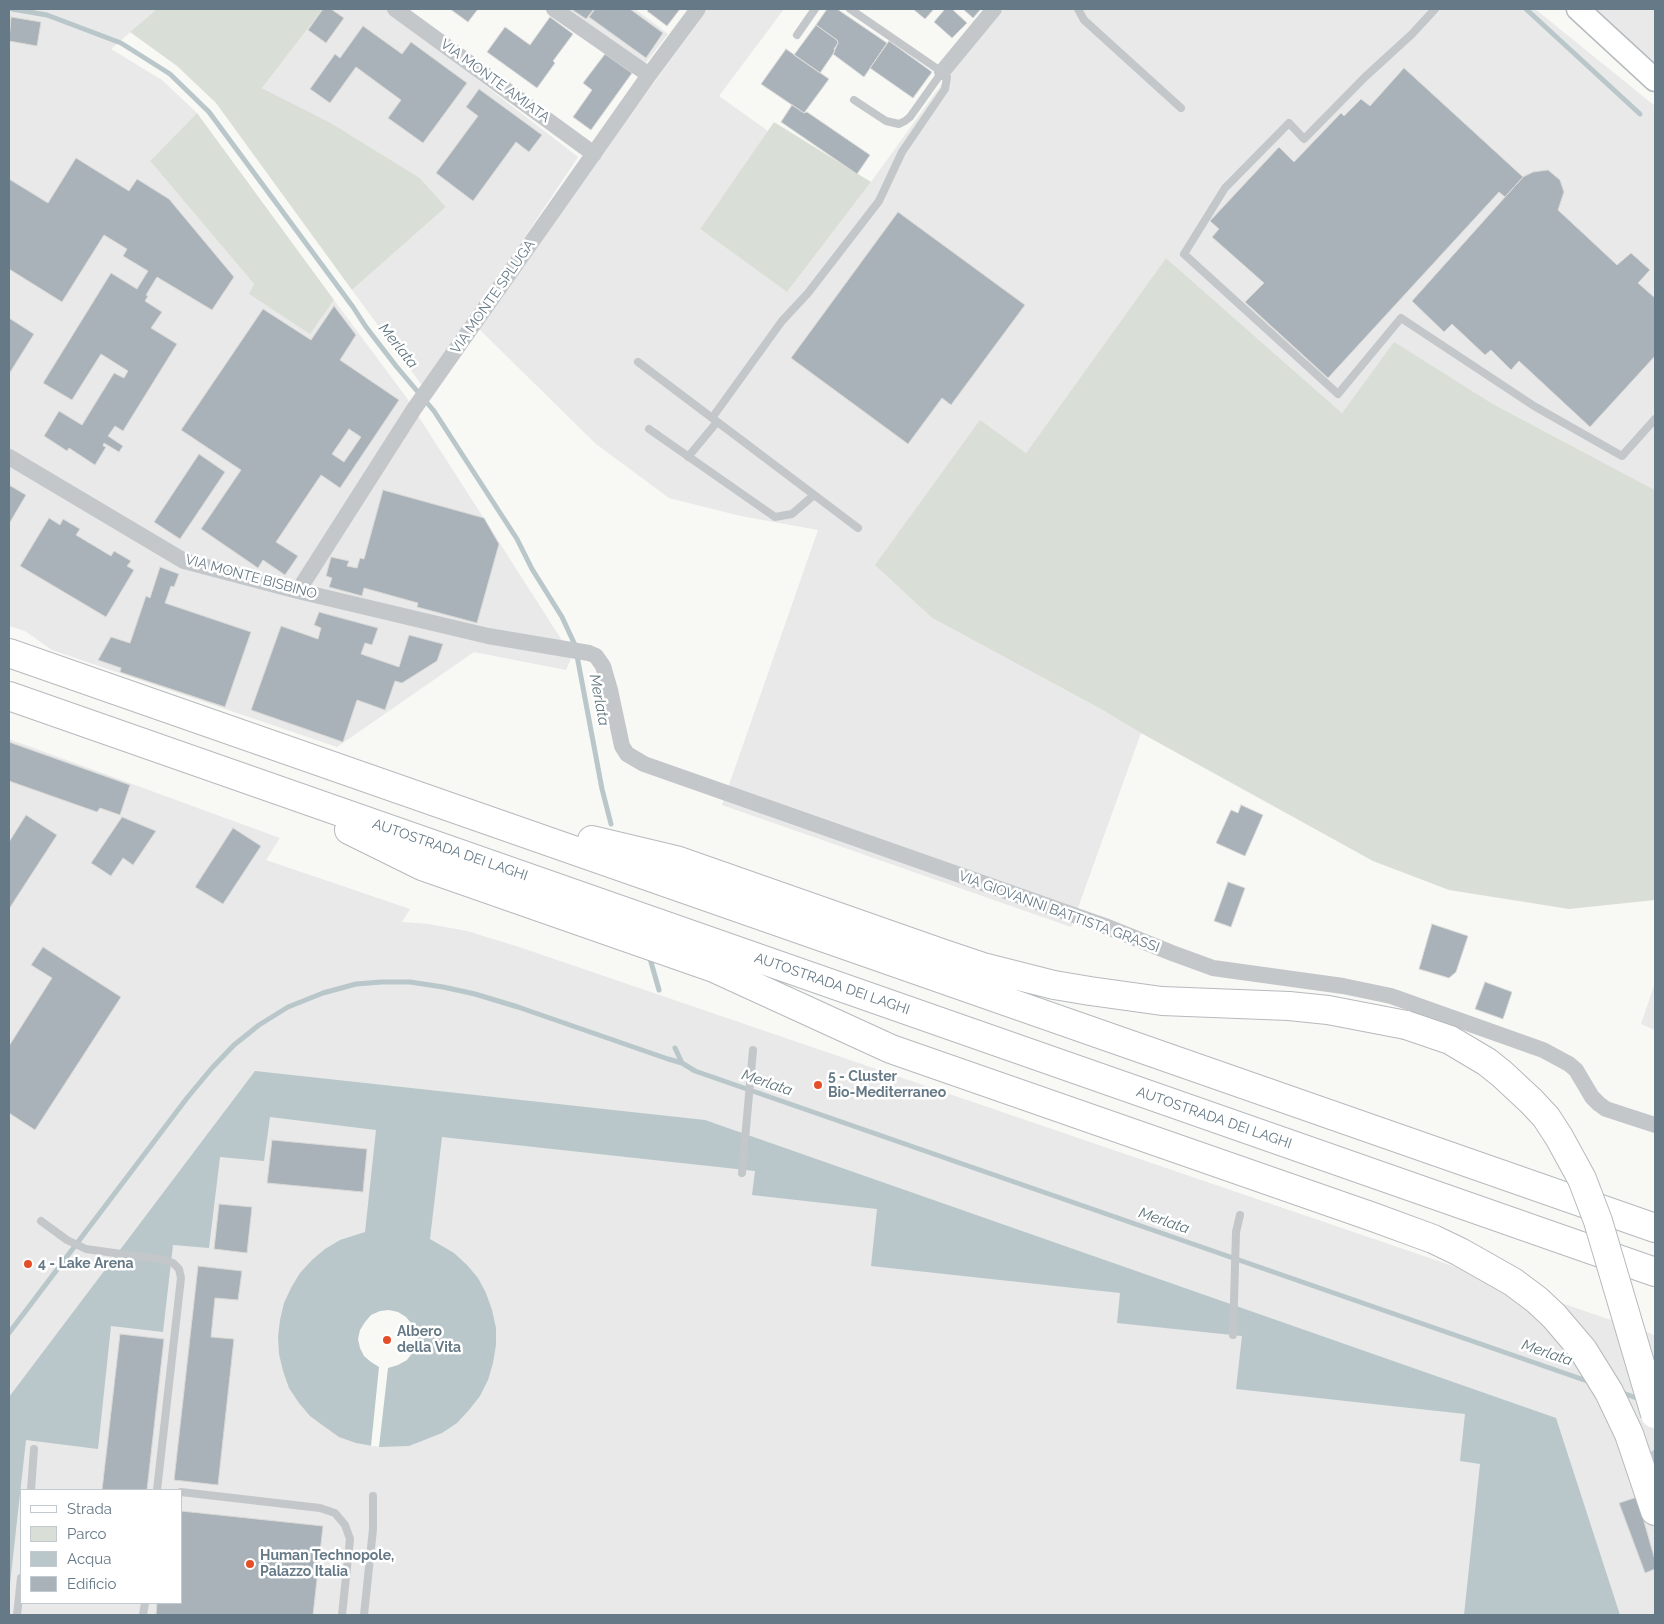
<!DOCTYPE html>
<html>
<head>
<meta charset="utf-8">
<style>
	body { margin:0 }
	#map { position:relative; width:1664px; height:1624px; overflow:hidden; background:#f8f8f5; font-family:Raleway,sans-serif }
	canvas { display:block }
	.frame { position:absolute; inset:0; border:10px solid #667986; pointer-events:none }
	.legend { position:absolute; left:20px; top:1489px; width:162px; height:115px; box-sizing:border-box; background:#fff; border:1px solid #c2c9cf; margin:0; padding:6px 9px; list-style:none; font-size:15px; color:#667986 }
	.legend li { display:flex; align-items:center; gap:10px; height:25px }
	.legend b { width:25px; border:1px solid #c2c9cf }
</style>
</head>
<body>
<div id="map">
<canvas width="1664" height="1624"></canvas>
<div class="frame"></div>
<ul class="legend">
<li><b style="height:6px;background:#fff"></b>Strada</li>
<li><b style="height:14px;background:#d9dfd6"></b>Parco</li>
<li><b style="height:14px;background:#b9c7ca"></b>Acqua</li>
<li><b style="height:14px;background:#a9b2b8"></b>Edificio</li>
</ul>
</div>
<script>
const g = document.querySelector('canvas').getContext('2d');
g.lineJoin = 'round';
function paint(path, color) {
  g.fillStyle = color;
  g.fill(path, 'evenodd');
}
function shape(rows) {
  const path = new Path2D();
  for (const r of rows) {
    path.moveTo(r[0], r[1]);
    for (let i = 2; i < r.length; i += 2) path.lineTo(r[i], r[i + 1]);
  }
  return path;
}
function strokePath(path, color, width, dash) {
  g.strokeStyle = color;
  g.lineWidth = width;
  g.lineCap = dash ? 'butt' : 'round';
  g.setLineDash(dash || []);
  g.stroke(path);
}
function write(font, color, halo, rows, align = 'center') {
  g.font = font + ' Raleway,sans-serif';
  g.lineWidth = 5;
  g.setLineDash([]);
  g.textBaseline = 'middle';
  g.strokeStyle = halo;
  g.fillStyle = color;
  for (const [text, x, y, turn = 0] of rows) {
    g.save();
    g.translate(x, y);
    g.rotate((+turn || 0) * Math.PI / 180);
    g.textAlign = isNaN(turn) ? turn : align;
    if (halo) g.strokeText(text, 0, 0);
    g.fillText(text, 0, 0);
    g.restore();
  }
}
paint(shape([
	[9,9,157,9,111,49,162,80,197,113,150,161,254,284,250,293,310,333,334,300,406,397,572,656,566,670,474,652,337,747,52,650,25,631,9,626],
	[323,9,386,9,578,157,424,388,352,290,446,207,420,178,331,123,262,88],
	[564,9,635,9,668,34,645,64],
	[708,9,784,9,719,96,768,131,700,229,787,292,871,182,957,63,1004,9,1535,9,1655,106,1655,490,1493,404,1394,343,1342,413,1166,258,1026,453,980,421,876,565,932,618,1099,708,1141,733,1071,927,722,805,818,530,741,516,669,498,596,444,476,326],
	[1581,9,1655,9,1655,76],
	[9,739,280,838,266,860,410,909,402,922,428,924,467,931,519,947,1655,1335,1655,1615,9,1615],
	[21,1490,181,1490,181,1603,21,1603],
	[1655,983,1655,1030,1641,1024]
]), '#e8e9e8');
paint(shape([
	[157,9,323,9,262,88,331,123,420,178,446,207,352,290,216,103,177,66,130,32],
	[197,113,334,300,310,334,249,294,254,284,150,161],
	[774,122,871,182,787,292,700,229],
	[1166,258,1342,413,1394,342,1493,404,1655,490,1655,900,1569,909,1449,890,1373,861,1141,733,1099,708,932,618,875,565,980,420,1026,453]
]), '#d9dfd6');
paint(shape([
	[255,1071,705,1120,1556,1418,1620,1615,1464,1615,1480,1464,1460,1461,1465,1414,1236,1389,1242,1336,1117,1323,1120,1293,871,1266,877,1209,752,1195,755,1171,442,1137,430,1239,454,1253,467,1265,478,1278,486,1293,492,1310,496,1328,496,1345,493,1363,488,1380,480,1396,469,1410,457,1423,442,1433,409,1446,379,1447,356,1443,339,1437,325,1427,310,1416,299,1403,289,1388,283,1371,279,1354,278,1337,280,1320,284,1303,291,1288,300,1273,312,1260,325,1249,340,1240,365,1232,376,1130,270,1117,264,1161,220,1157,209,1248,173,1245,163,1332,111,1326,98,1449,26,1440,9,1593,9,1397]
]), '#b9c7ca');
paint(shape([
	[389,1310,398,1312,406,1317,412,1324,415,1333,416,1343,413,1352,407,1360,398,1365,388,1368,379,1447,371,1446,379,1367,371,1362,364,1356,360,1348,358,1339,360,1330,365,1322,371,1315,380,1311]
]), '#f8f8f5');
strokePath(shape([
	[12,9,47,15,121,43,170,74,209,112,353,307,366,327,396,366,434,411,517,539,532,569,562,617,575,645,602,789,611,824],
	[1526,9,1640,114],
	[649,955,659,990],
	[675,1048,682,1063,695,1071,1590,1382],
	[9,1333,187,1098,212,1068,234,1045,259,1025,288,1007,323,993,356,984,382,982,410,982,443,987,475,994,518,1007,668,1059,682,1063],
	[1620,1392,1642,1400]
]), '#b9c7ca', 5);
const building = shape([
	[323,9,331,9,344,18,326,43,308,30,323,9],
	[450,9,478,9,468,22,450,9],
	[571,9,594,9,586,19,571,9],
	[595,9,630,9,663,33,646,58,589,17,595,9],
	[649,9,680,9,667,26,647,11,649,9],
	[827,9,837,9,887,43,864,77,833,54,838,43,837,40,816,25,827,9],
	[913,9,934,9,925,19,913,9],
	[945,9,952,9,967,23,952,38,934,22,945,9],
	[963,9,981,9,973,18,963,9],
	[11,17,41,22,37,46,9,41,11,17],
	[550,17,573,34,553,61,555,63,537,88,487,52,505,27,530,45,550,17],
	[816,25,837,40,838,43,834,49,835,51,820,73,794,55,816,25],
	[363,26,402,54,411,42,467,83,423,143,388,118,401,100,356,67,330,103,310,89,335,54,340,58,363,26],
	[889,41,932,72,913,98,870,68,889,41],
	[786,49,829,79,804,113,761,84,786,49],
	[605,54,632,73,591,130,573,117,592,90,583,83,605,54],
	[1404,68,1523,177,1505,197,1499,192,1328,378,1245,302,1264,283,1212,237,1219,229,1210,221,1279,147,1294,162,1341,113,1344,116,1361,99,1370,106,1404,68],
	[479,89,542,135,529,152,516,142,473,201,436,173,478,116,466,107,479,89],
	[792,105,804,113,807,112,870,155,857,174,781,122,792,105],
	[76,158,129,191,137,179,169,199,234,277,212,310,157,277,146,295,148,296,145,301,162,312,151,328,177,344,123,431,115,426,108,436,123,446,119,452,104,443,103,446,106,447,95,465,69,448,67,451,44,436,59,411,82,425,114,373,124,378,128,371,101,354,72,400,43,383,111,273,137,289,148,271,123,256,127,249,104,235,62,302,9,269,9,179,48,203,76,158],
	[1548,170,1560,180,1564,192,1558,210,1617,265,1631,253,1650,270,1638,283,1655,298,1655,356,1590,427,1519,361,1511,370,1491,350,1485,355,1452,324,1444,332,1412,301,1523,177,1533,172,1548,170],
	[898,212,1025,305,951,405,942,398,908,444,791,358,898,212],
	[334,306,356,335,340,360,399,400,340,488,321,475,276,542,298,556,285,575,263,560,258,568,201,529,241,470,181,430,263,309,311,340,334,306],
	[349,429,361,437,344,462,332,454,349,429],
	[9,318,34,334,9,374,9,318],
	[199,454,225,472,180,539,154,522,199,454],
	[9,485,26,495,9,524,9,485],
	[383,490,484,518,499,544,477,623,417,607,418,603,364,588,362,596,329,587,332,578,326,576,331,557,349,561,347,566,357,568,360,558,364,559,383,490],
	[49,518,60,525,63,519,80,529,76,535,111,556,114,551,131,561,127,566,134,570,106,617,20,566,49,518],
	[160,567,179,574,174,587,171,586,165,603,251,632,225,707,120,672,121,668,98,660,111,637,130,643,146,596,150,598,160,567],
	[319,612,378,628,372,645,365,643,361,654,399,667,409,635,443,644,437,661,402,683,395,681,385,710,357,700,343,742,251,710,281,626,318,639,321,628,314,625,319,612],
	[9,742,130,785,120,815,100,808,97,812,9,781,9,742],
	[1241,805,1263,815,1245,856,1216,843,1231,810,1238,813,1241,805],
	[26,815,57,835,9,909,9,842,26,815],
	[122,817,156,831,133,865,123,858,111,876,91,863,122,817],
	[233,828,261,846,223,904,195,887,233,828],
	[1228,882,1245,888,1231,927,1214,921,1228,882],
	[1432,924,1468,936,1456,972,1449,978,1419,969,1432,924],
	[43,947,121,997,35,1130,9,1113,9,1046,52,978,31,965,43,947],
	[1485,982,1512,992,1503,1019,1475,1009,1485,982],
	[272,1140,367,1149,363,1192,267,1183,272,1140],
	[219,1204,252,1207,247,1253,214,1249,219,1204],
	[198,1266,242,1271,238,1300,215,1298,211,1337,234,1339,218,1485,174,1480,198,1266],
	[120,1334,164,1339,147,1490,102,1490,120,1334],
	[1637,1497,1655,1560,1655,1569,1645,1573,1619,1503,1637,1497],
	[181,1511,323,1526,313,1615,156,1615,157,1603,181,1603,181,1511]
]);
paint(building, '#a9b2b8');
strokePath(building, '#d9d9d7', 1);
const secondary = shape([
	[1578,9,1655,80]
]);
const highway = shape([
	[9,653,1655,1228],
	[9,696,1655,1272],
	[349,830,422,866,714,968,891,1049,1373,1217,1433,1239,1460,1252,1513,1282,1537,1300,1554,1316,1583,1350,1609,1392,1629,1434,1655,1511],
	[592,840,676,860,944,954,983,967,1054,985,1090,991,1162,1001,1289,1006,1328,1010,1406,1025]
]);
strokePath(secondary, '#b5bbbf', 25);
strokePath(highway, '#b6babd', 30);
strokePath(shape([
	[1078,9,1084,20,1181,108],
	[1435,9,1412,34,1365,77,1304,139,1289,123,1225,188,1184,254,1338,394,1401,318,1534,406,1622,456,1655,419],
	[797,35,815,9],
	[854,100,886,121,899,124,905,121,910,117,942,72],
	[638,362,858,528],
	[712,418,782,321,808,293,879,201,902,152,945,89,947,77,942,72,850,9],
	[649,429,775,517,792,514,814,495],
	[688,457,717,422],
	[742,1173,753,1050],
	[41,1221,67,1240,86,1249,164,1260,173,1263,179,1269,181,1278,157,1490],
	[1233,1335,1236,1232,1240,1215],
	[1646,1466,1655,1454],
	[31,1490,34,1449],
	[181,1492,320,1508,335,1513,345,1525,350,1539,342,1615],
	[17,1615,21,1578],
	[143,1615,145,1603],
	[364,1615,373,1529,373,1496]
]), '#c3c7ca', 8);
strokePath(shape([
	[395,9,594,154],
	[554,9,649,75],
	[942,72,994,9],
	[9,457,184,561,298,591,488,636,589,653,596,656,603,666,610,690,622,746,627,754,644,764,1105,926,1172,953,1213,968,1343,986,1391,996,1543,1050,1569,1064,1576,1070,1592,1097,1599,1104,1606,1109,1655,1125],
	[298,591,414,409,649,75,698,9]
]), '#c3c7ca', 16);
strokePath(secondary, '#fff', 22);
strokePath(highway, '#fff', 28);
const highwayBridge = shape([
	[1406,1025,1450,1040,1487,1062,1502,1074,1531,1101,1546,1117,1559,1137,1582,1179,1598,1221,1655,1414]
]);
strokePath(highwayBridge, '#b6babd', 30, []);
strokePath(highwayBridge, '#fff', 28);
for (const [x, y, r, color] of [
	[818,1085,5,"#e44e28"],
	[28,1264,5,"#e44e28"],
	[387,1340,5,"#e44e28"],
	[250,1564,5,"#e44e28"]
]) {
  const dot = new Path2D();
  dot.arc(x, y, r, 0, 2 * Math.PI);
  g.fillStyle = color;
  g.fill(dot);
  strokePath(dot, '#fff', 2);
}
write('14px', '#667986', '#fff', [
	["VIA MONTE AMIATA",495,81,36],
	["VIA MONTE SPLUGA",493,297,-55],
	["VIA MONTE BISBINO",251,577,15],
	["AUTOSTRADA DEI LAGHI",450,850,19],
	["VIA GIOVANNI BATTISTA GRASSI",1059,912,20],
	["AUTOSTRADA DEI LAGHI",832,984,19],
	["AUTOSTRADA DEI LAGHI",1214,1118,19]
]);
write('bold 14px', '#667986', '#fff', [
	["5 - Cluster",828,1077],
	["Bio-Mediterraneo",828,1093],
	["4 - Lake Arena",38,1264],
	["Albero",397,1332],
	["della Vita",397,1348],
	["Human Technopole,",260,1556],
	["Palazzo Italia",260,1572]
], 'left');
write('italic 15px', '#5e747b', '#fff', [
	["Merlata",398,346,51],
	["Merlata",599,700,79],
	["Merlata",767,1083,19],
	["Merlata",1164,1221,19],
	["Merlata",1547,1353,19]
]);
</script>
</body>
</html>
